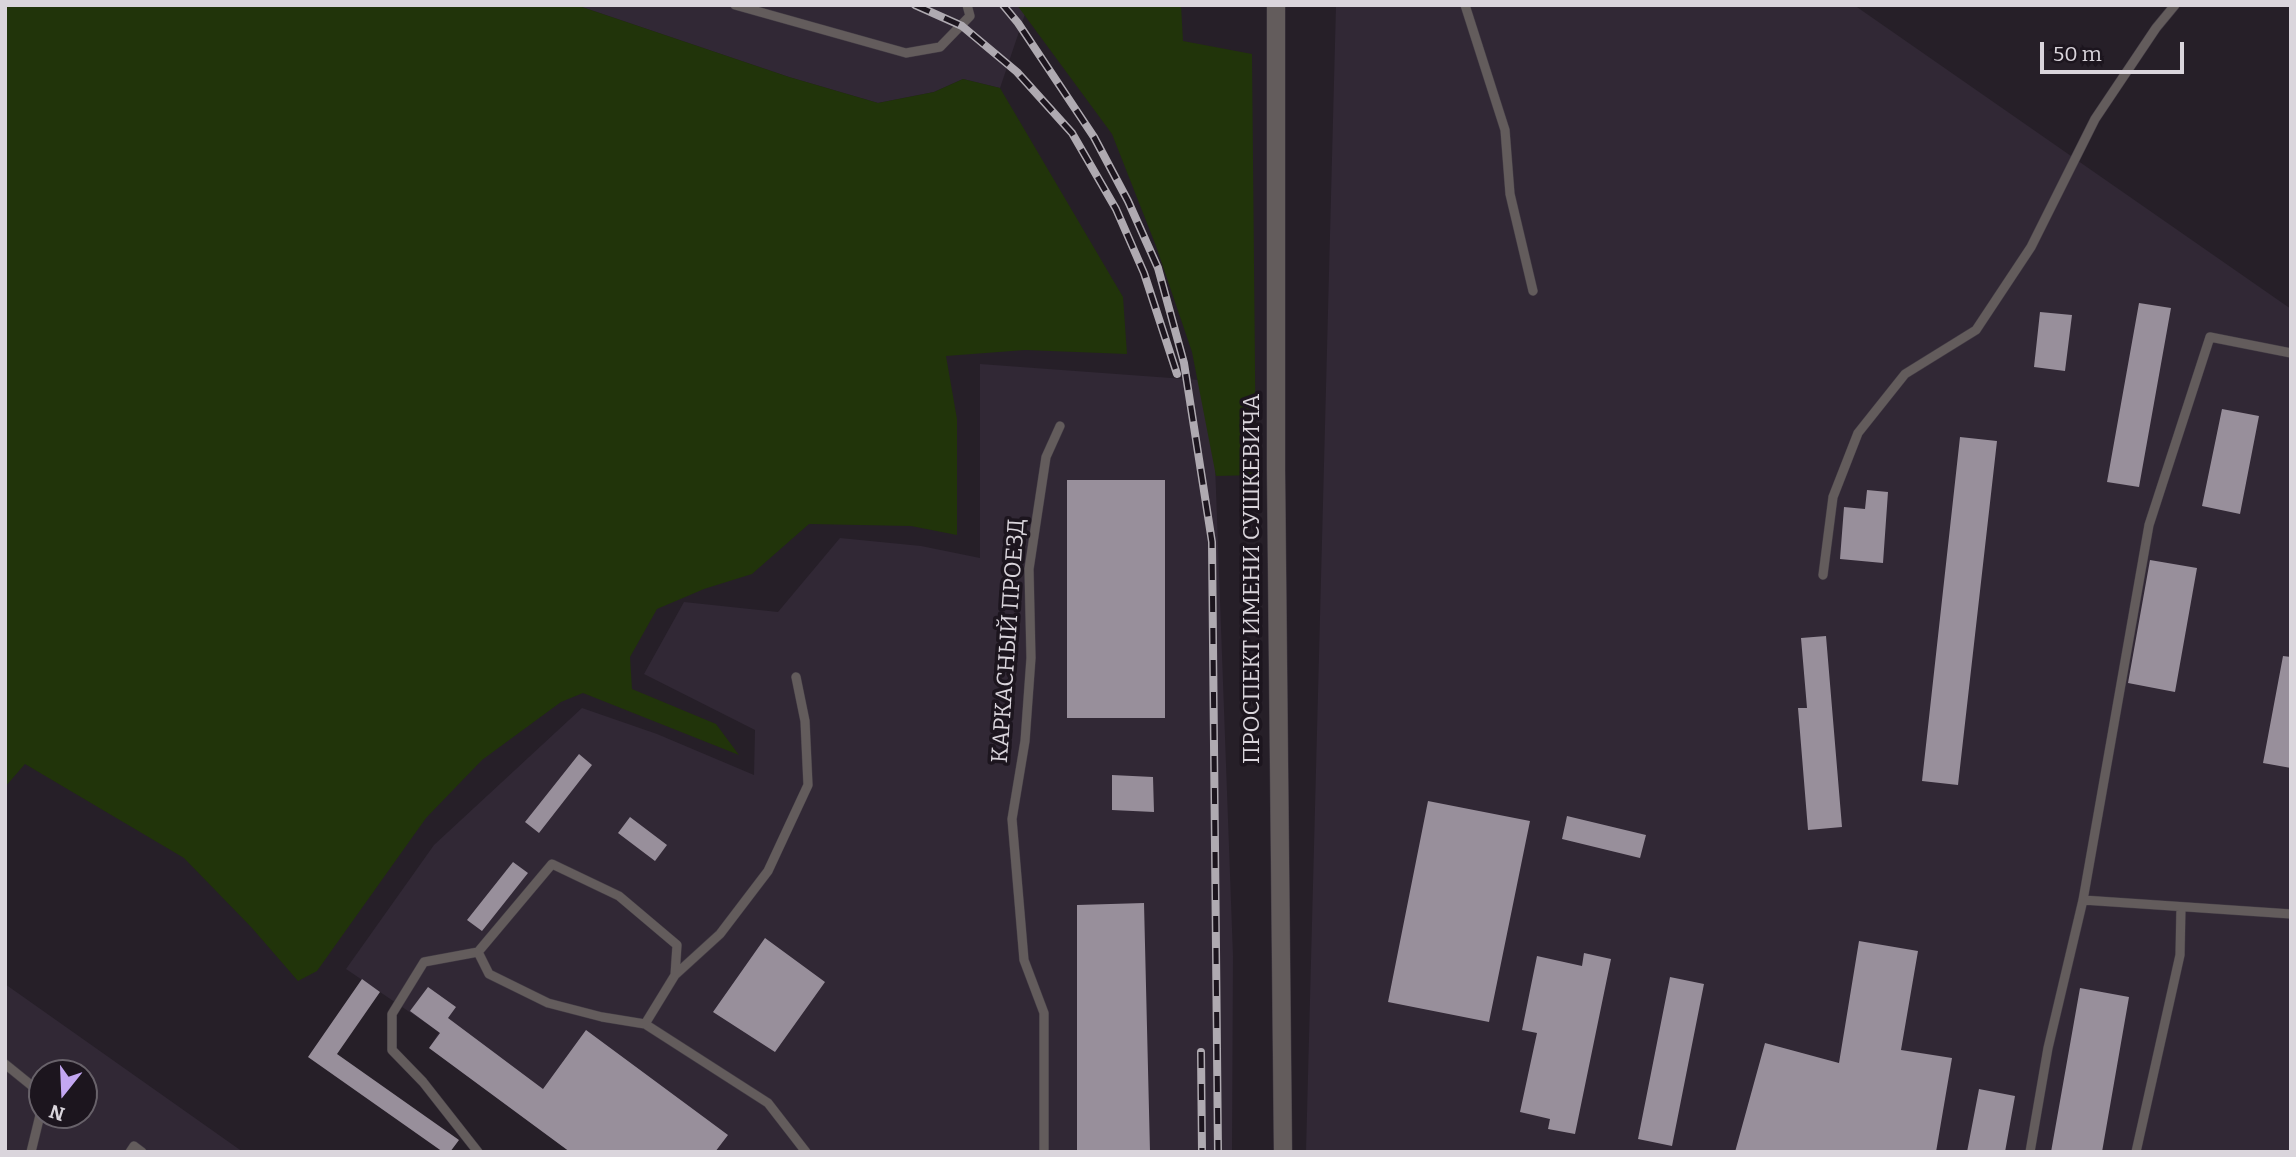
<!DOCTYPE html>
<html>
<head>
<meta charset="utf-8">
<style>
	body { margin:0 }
	#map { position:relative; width:2296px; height:1157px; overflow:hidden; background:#261f28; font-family:Bitter,serif }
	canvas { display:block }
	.frame { position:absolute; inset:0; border:7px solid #dad5dc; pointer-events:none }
	.north { position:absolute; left:28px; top:1059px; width:70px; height:70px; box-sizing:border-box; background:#1c151e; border:2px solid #68626a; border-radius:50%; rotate:198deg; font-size:19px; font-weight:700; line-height:28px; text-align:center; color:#dad5dc }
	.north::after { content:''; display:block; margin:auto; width:24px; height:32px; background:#c3a7f2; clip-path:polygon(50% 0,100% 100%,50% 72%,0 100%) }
	.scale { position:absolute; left:2040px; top:42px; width:144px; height:32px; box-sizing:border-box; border:4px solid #dad5dc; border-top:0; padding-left:9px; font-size:21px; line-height:24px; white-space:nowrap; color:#dad5dc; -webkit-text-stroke:5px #1c151e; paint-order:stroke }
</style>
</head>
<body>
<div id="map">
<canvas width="2296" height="1157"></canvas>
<div class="frame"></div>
<div class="north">N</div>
<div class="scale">50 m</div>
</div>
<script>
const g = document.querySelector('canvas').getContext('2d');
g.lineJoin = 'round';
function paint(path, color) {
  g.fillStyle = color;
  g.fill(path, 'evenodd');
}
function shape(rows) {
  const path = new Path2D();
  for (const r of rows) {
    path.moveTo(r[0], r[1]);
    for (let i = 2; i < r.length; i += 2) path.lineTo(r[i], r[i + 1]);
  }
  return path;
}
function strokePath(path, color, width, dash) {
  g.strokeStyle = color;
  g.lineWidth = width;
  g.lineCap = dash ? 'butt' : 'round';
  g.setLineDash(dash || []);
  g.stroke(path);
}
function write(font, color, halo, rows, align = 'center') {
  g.font = font + ' Bitter,serif';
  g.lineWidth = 7;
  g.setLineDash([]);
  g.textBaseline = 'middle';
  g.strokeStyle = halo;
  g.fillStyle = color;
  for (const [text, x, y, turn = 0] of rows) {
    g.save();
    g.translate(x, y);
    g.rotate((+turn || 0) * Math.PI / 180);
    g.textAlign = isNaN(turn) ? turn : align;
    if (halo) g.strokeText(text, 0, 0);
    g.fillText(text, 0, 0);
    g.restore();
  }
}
paint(shape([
	[576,5,1017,5,1025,14,1000,88,963,79,934,92,878,103,789,77],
	[1336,5,1854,5,2291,309,2291,1152,1306,1152],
	[980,364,1212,381,1233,956,1232,1152,570,1152,429,1048,439,1032,346,969,434,845,582,708,657,734,754,775,755,730,644,674,684,602,778,612,840,538,921,546,980,558],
	[5,984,243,1152,5,1152],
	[42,1073,84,1073,84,1115,42,1115]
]), '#312835');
paint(shape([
	[5,5,576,5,789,77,878,103,934,92,963,79,1000,88,1123,297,1127,354,1025,350,946,356,957,419,957,535,911,526,809,524,752,574,704,589,657,609,630,657,632,689,716,724,739,755,583,693,561,702,482,760,426,818,317,971,298,981,252,928,184,858,25,764,5,787],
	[1017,5,1181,5,1183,41,1252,54,1256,475,1216,476,1192,352,1156,246,1112,134]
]), '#21340a');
paint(shape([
	[2139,303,2171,308,2139,487,2107,482],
	[2040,312,2072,315,2065,371,2034,367],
	[2222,409,2259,416,2240,514,2202,506],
	[1960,437,1997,441,1958,785,1922,781],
	[1067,480,1165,480,1165,718,1067,718],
	[1867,490,1888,492,1883,563,1840,559,1844,507,1865,509],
	[2150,560,2197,568,2175,692,2128,683],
	[1826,636,1842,827,1808,830,1798,708,1807,708,1801,638],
	[2283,656,2291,657,2291,768,2263,763],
	[579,754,592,765,539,833,525,822],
	[1112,775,1153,777,1154,812,1112,810],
	[1428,801,1530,821,1489,1022,1388,1002],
	[1567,816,1646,835,1640,858,1562,839],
	[630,817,667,845,655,861,618,833],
	[513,862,528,873,482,931,467,920],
	[1144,903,1150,1152,1077,1152,1077,905],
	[765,938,825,982,775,1052,713,1012],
	[1859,941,1918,951,1901,1050,1952,1058,1936,1152,1735,1152,1765,1043,1839,1063],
	[1584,953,1611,959,1575,1134,1548,1129,1550,1119,1520,1112,1537,1033,1522,1030,1537,956,1582,966],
	[1670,977,1704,984,1672,1146,1638,1139],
	[362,979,380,992,337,1054,459,1140,450,1152,443,1152,308,1057],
	[428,987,456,1007,448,1018,543,1089,586,1030,728,1135,715,1152,570,1152,429,1048,440,1033,410,1011],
	[2080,988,2129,997,2102,1152,2051,1152],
	[1979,1089,2015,1096,2005,1152,1967,1152]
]), '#988f9b');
const service = shape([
	[735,5,906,53,940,47,970,16,967,5],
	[1465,5,1505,130,1510,194,1533,291],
	[1823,575,1833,497,1858,433,1905,374,1976,330,2031,247,2095,119,2156,28,2175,5],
	[2083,900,2291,914],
	[478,952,489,974,548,1003,602,1017,645,1024],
	[675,975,720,934,768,871,808,785,805,721,796,677],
	[5,1064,42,1094],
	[31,1152,42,1107],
	[130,1152,134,1146,142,1152],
	[478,1152,423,1082,392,1050,392,1014,424,962,478,952,552,864,619,896,677,945,675,975,645,1024,768,1103,806,1152],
	[1044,1152,1044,1013,1024,960,1012,819,1025,741,1031,658,1029,569,1046,457,1060,426],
	[2030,1152,2048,1048,2083,900,2149,525,2210,337,2291,353],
	[2136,1152,2180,955,2181,907]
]);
const minor = shape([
	[1276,5,1276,470,1283,1152]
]);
strokePath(service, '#433c45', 10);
strokePath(minor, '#433c45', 19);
strokePath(service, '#635c5c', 9);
strokePath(minor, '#635c5c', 18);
const rail = shape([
	[915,5,962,26,1017,72,1072,133,1116,209,1144,273,1177,374],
	[1003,5,1018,23,1094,137,1128,201,1158,268,1184,363,1212,542,1218,1152],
	[1201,1052,1202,1152]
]);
strokePath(rail, '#afaab1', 8);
strokePath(rail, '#1c151e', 5, [16]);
write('23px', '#dad5dc', '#1c151e', [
	["ПРОСПЕКТ ИМЕНИ СУШКЕВИЧА",1253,579,-90],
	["КАРКАСНЫЙ ПРОЕЗД",1009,641,-86]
]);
</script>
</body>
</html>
